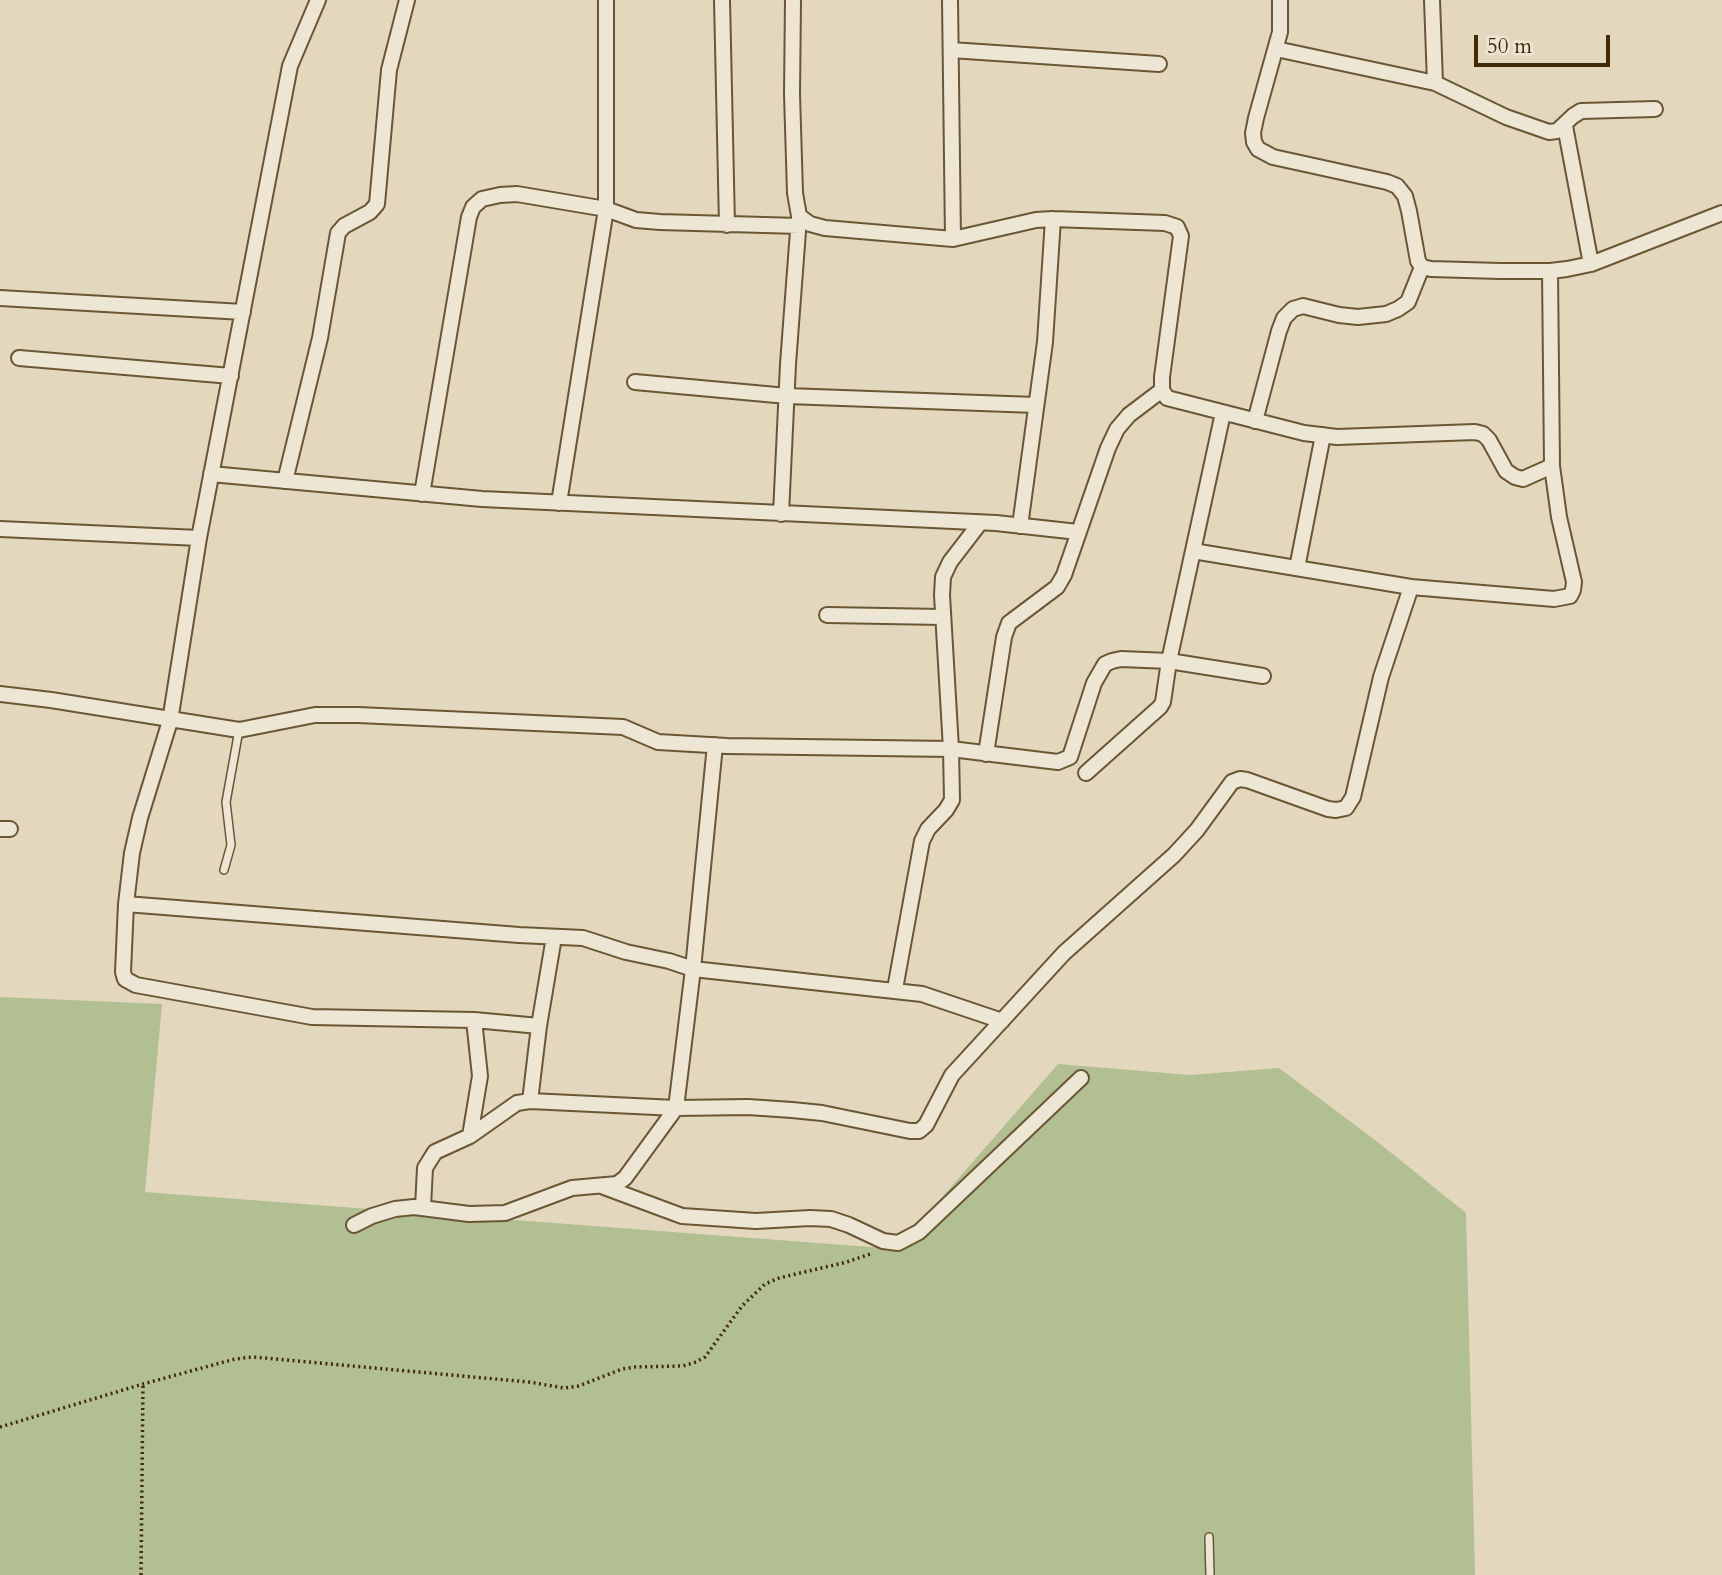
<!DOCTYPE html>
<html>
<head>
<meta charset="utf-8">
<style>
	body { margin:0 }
	#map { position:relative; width:1722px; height:1575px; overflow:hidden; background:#e3d8bd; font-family:Cardo,serif }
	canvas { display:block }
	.scale { position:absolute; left:1474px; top:35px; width:136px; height:32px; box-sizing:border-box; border:4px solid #432a07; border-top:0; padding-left:9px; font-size:21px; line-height:24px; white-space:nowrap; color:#432a07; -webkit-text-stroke:5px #ede6d4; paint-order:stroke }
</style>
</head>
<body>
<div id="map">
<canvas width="1722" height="1575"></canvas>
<div class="scale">50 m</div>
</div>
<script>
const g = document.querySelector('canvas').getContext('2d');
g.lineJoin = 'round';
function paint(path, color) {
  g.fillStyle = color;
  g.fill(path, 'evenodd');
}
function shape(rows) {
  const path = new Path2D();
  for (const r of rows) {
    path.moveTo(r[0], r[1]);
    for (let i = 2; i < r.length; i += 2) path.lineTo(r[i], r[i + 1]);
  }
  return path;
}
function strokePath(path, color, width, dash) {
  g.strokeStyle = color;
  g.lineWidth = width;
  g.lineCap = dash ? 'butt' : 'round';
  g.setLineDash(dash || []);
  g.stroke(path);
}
paint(shape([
	[0,997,162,1004,145,1192,897,1249,1058,1064,1190,1075,1279,1068,1379,1143,1466,1213,1475,1575,0,1575]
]), '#b1bf93');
const lane = shape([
	[224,870,231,845,226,802,239,730],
	[1209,1537,1210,1575]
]);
const street = shape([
	[318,0,290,66,199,538,170,721,140,818,132,853,126,904,123,972,125,979,136,985,312,1017,474,1020,539,1026],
	[722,0,727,225],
	[793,0,792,94,795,193,799,216,810,224,825,228,953,239,1036,220,1053,219,1165,223,1177,227,1181,236,1162,377,1162,390,1167,398,1304,433,1337,437,1475,432,1483,434,1489,440,1506,471,1515,477,1523,479,1552,466],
	[950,0,953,239],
	[1280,0,1280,32,1256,118,1253,133,1254,142,1258,149,1273,157,1387,182,1397,186,1405,196,1409,211,1418,261,1422,267,1431,269,1500,271,1550,271,1567,269,1591,264,1722,213],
	[1432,0,1435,83],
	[1276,49,1435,83,1506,117,1549,132,1557,131,1573,116,1581,111,1655,109],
	[951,50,1159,64],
	[1565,126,1591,264],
	[0,298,243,312],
	[19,358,231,376],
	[635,382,787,396,1036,405],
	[1255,421,1279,331,1284,318,1293,309,1303,306,1339,315,1358,317,1386,314,1398,309,1408,302,1422,267],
	[211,474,482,499,996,523,1078,532],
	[285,481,320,338,338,233,344,226,370,212,377,204,389,70,407,0],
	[422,494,469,217,473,207,482,199,500,195,517,194,606,209,636,220,660,222,799,226],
	[559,503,606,209,606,0],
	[781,514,788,364,799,218],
	[1020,526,1045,342,1053,219],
	[0,529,199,538],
	[1193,551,1411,587,1554,599,1570,596,1573,590,1574,582,1559,517,1552,466,1550,271],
	[1297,568,1323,435],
	[827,615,943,617],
	[0,694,51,700,239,730,315,715,358,715,623,727,658,742,727,746,951,749,1058,762,1070,757,1094,683,1105,664,1112,661,1121,659,1169,661,1263,676],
	[986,754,1004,637,1009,623,1057,587,1064,575,1108,448,1117,429,1129,415,1162,390],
	[1086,773,1160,707,1163,702,1169,661,1223,413],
	[0,829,10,829],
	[126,904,519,935,583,938,626,952,669,961,693,969,922,994,1002,1021],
	[895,989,922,841,928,829,946,810,952,800,951,749,942,595,943,577,950,562,980,523],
	[530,1101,539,1026,554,937],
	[470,1136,480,1076,474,1020],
	[604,1187,682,1216,756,1221,810,1218,831,1219,849,1225,883,1241,898,1243,919,1232,1081,1078],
	[423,1207,425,1168,435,1152,470,1136,517,1103,530,1101,676,1108,693,969,715,745],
	[354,1225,372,1216,395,1209,414,1207,469,1214,505,1213,572,1188,617,1184,625,1178,676,1108,748,1107,792,1110,822,1113,910,1131,919,1131,926,1125,952,1075,1064,953,1174,855,1197,830,1232,782,1240,779,1247,780,1328,809,1336,810,1346,808,1353,797,1381,677,1411,587]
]);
strokePath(lane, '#6b5634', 10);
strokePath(street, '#6b5634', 18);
strokePath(shape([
	[0,1427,143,1384,235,1359,253,1357,529,1382,564,1388,579,1386,622,1369,635,1367,683,1366,696,1362,705,1357,742,1306,765,1284,779,1278,847,1262,873,1253],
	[141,1575,143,1384]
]), '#432a07', 3.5, [2, 3.5]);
strokePath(lane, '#ede6d4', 7);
strokePath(street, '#ede6d4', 14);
</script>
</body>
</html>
